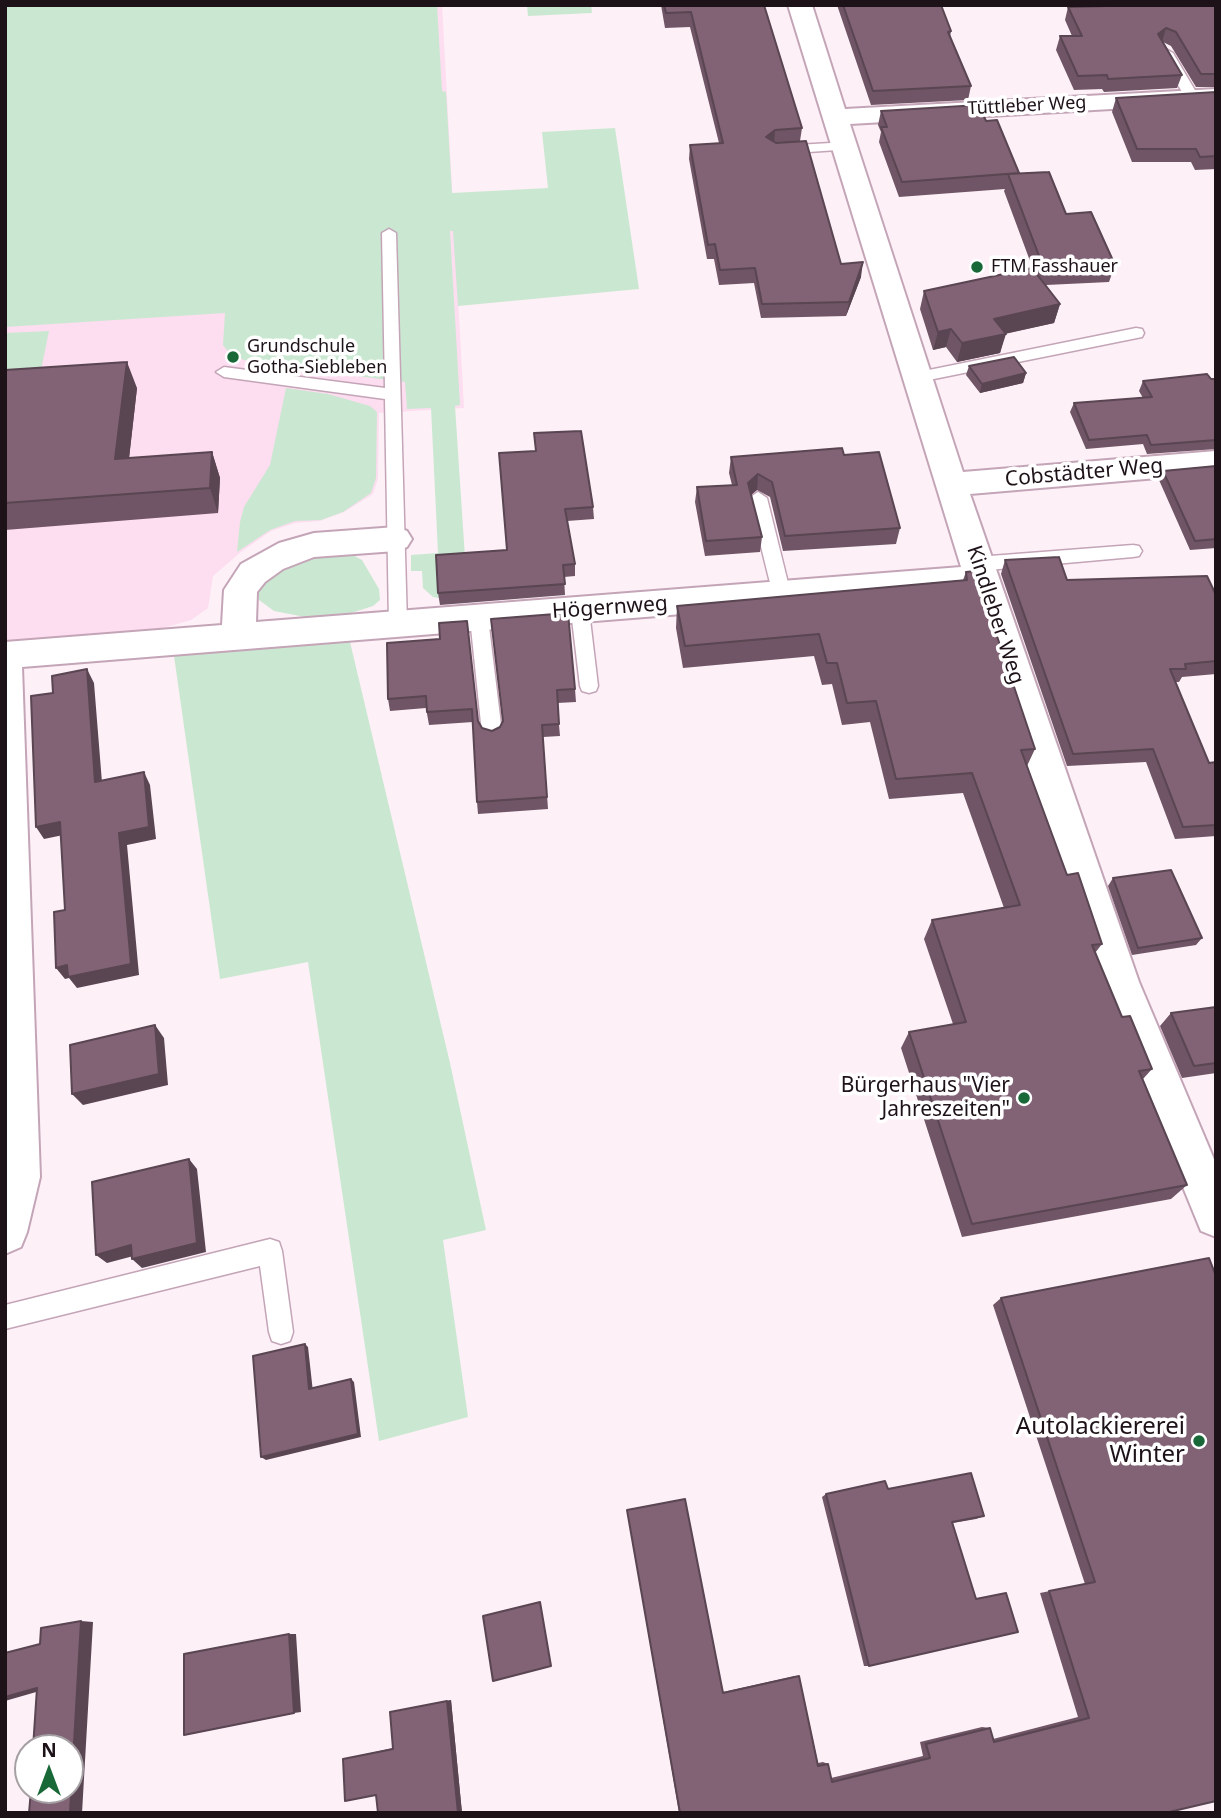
<!DOCTYPE html>
<html>
<head>
<meta charset="utf-8">
<style>
	body { margin:0 }
	#map { position:relative; width:1221px; height:1818px; overflow:hidden; background:#fdf0f7; font-family:"Noto Sans",sans-serif }
	canvas { display:block }
	.frame { position:absolute; inset:0; border:7px solid #1d1218; pointer-events:none }
	.north { position:absolute; left:14px; top:1734px; width:70px; height:70px; box-sizing:border-box; background:#fff; border:2px solid #a5a0a3; border-radius:50%; rotate:0deg; font-size:19px; font-weight:700; line-height:28px; text-align:center; color:#1d1218 }
	.north::after { content:''; display:block; margin:auto; width:24px; height:32px; background:#196838; clip-path:polygon(50% 0,100% 100%,50% 72%,0 100%) }
</style>
</head>
<body>
<div id="map">
<canvas width="1221" height="1818"></canvas>
<div class="frame"></div>
<div class="north">N</div>
</div>
<script>
const g = document.querySelector('canvas').getContext('2d');
g.lineJoin = 'round';
function paint(path, color) {
  g.fillStyle = color;
  g.fill(path, 'evenodd');
}
function shape(rows) {
  const path = new Path2D();
  for (const r of rows) {
    path.moveTo(r[0], r[1]);
    for (let i = 2; i < r.length; i += 2) path.lineTo(r[i], r[i + 1]);
  }
  return path;
}
function strokePath(path, color, width, dash) {
  g.strokeStyle = color;
  g.lineWidth = width;
  g.lineCap = dash ? 'butt' : 'round';
  g.setLineDash(dash || []);
  g.stroke(path);
}
function write(font, color, halo, rows, align = 'center') {
  g.font = font + ' "Noto Sans",sans-serif';
  g.lineWidth = 7;
  g.setLineDash([]);
  g.textBaseline = 'middle';
  g.strokeStyle = halo;
  g.fillStyle = color;
  for (const [text, x, y, turn = 0] of rows) {
    g.save();
    g.translate(x, y);
    g.rotate((+turn || 0) * Math.PI / 180);
    g.textAlign = isNaN(turn) ? turn : align;
    if (halo) g.strokeText(text, 0, 0);
    g.fillText(text, 0, 0);
    g.restore();
  }
}
paint(shape([
	[5,5,442,5,464,408,379,413,378,479,373,494,344,512,320,521,295,523,271,531,241,552,213,576,208,608,191,620,163,628,5,641]
]), '#fdddf0');
paint(shape([
	[5,5,437,5,442,91,446,92,452,193,548,188,542,132,615,128,639,289,458,306,453,231,450,231,460,405,455,406,468,603,433,597,423,588,422,571,411,571,411,555,438,553,431,408,407,409,405,382,254,363,232,356,223,345,225,313,5,327],
	[527,5,591,5,592,13,528,16],
	[49,331,41,370,5,373,5,333],
	[286,388,328,394,370,406,377,412,376,478,371,493,343,512,321,520,295,521,270,530,237,552,240,522,244,507,270,465],
	[351,554,362,560,379,589,380,600,373,606,345,615,305,617,274,611,259,600,258,585,269,572,315,555],
	[350,642,450,1063,486,1230,443,1240,468,1417,379,1441,308,962,220,979,174,656]
]), '#cae8d1');
const lane = shape([
	[1166,49,1173,53,1199,97,1197,100,1192,101,1185,97,1159,53,1166,49],
	[847,142,854,146,852,149,780,154,773,150,780,146,847,142],
	[389,229,396,233,407,624,404,629,398,631,392,629,389,624,385,399,224,377,216,372,224,367,385,388,382,233,389,229],
	[1136,328,1142,329,1144,333,1142,337,919,382,911,377,919,372,1136,328],
	[758,492,767,498,791,595,788,600,782,602,776,600,773,595,749,498,758,492],
	[1133,545,1139,546,1142,551,1139,556,1133,557,977,571,971,569,968,564,971,559,977,557,1133,545],
	[580,604,586,606,589,611,598,686,596,691,589,693,582,691,580,686,571,611,574,606,580,604],
	[479,611,485,613,488,618,502,733,499,738,492,741,485,738,482,733,470,618,473,613,479,611],
	[270,1239,279,1242,282,1251,293,1332,290,1341,281,1344,272,1341,269,1332,260,1266,5,1329,5,1305,270,1239]
]);
const street = shape([
	[788,5,812,5,845,109,1216,89,1216,103,850,124,963,472,1216,451,1216,473,970,494,1139,982,1216,1164,1216,1237,1201,1231,1099,982,969,591,22,667,40,1177,27,1232,21,1247,5,1254,5,642,222,625,224,590,241,564,279,543,314,533,396,527,407,531,412,539,407,547,396,551,314,557,283,569,265,582,257,592,256,622,961,567,788,5]
]);
strokePath(lane, '#c4a5b7', 3);
strokePath(street, '#c4a5b7', 4);
paint(lane, '#fff');
paint(street, '#fff');
paint(shape([
	[661,5,764,5,802,128,800,141,841,264,861,277,846,316,761,318,754,283,719,285,714,259,707,259,689,159,690,145,719,143,690,27,665,28],
	[837,5,941,5,951,31,950,37,971,86,968,100,871,105],
	[1216,5,1216,87,1196,87,1171,46,1163,42,1182,75,1177,88,1104,92,1102,89,1074,90,1056,50,1060,36,1072,36,1065,20,1068,7],
	[1216,92,1216,169,1195,170,1191,162,1132,162,1112,112,1116,98],
	[881,111,986,121,1019,174,1066,214,1115,265,1109,282,1046,285,1060,304,1054,323,1005,334,1000,353,957,362,946,347,933,350,920,309,924,291,1033,269,1004,191,1005,189,899,197,879,142,881,132,878,125],
	[969,366,1026,373,1023,383,980,393,966,375],
	[5,370,137,388,129,458,212,452,220,478,218,513,5,530],
	[1211,379,1216,379,1216,449,1147,454,1143,444,1086,449,1070,412,1074,403,1143,398,1139,391,1143,381],
	[499,453,593,507,594,519,567,521,575,564,575,576,564,577,565,595,440,605,438,593,507,550],
	[844,455,900,528,896,544,783,551,770,497,757,490,751,495,762,537,760,552,705,556,695,502,697,487,732,485,729,473,731,457],
	[1216,466,1216,548,1190,550,1159,480,1163,471],
	[1005,560,1067,580,1216,595,1216,674,1182,677,1179,682,1175,682,1209,763,1216,762,1216,836,1175,839,1146,762,1067,766,1001,574],
	[966,572,1035,749,1027,766,1067,875,1102,944,1095,953,1122,1017,1152,1069,1143,1079,1187,1185,1171,1199,962,1237,901,1048,909,1032,953,1024,924,939,932,920,1004,908,963,793,889,799,870,722,842,725,832,684,822,685,814,656,683,668,676,628,677,606,963,580],
	[491,619,575,689,576,702,557,703,560,736,543,737,548,809,478,814,477,802,473,722,429,725,426,708,390,711,388,699,440,639,478,722,482,728,492,731,500,727,503,721],
	[1113,878,1202,938,1196,945,1132,955,1108,886],
	[1216,1007,1216,1073,1182,1078,1160,1026,1171,1013],
	[1209,1258,1165,1813,677,1813,679,1812,627,1510,723,1692,795,1676,799,1676,818,1763,823,1762,828,1764,831,1778,923,1756,920,1742,982,1727,990,1728,993,1739,1078,1717,1040,1593,1085,1584,993,1305,1001,1298],
	[888,1489,984,1516,976,1519,953,1523,869,1666,864,1666,822,1497,826,1494],
	[451,1700,462,1813,378,1813,376,1795,343,1759,393,1748,390,1712]
]), '#6f5565');
paint(shape([
	[1166,28,1162,42,1158,34],
	[775,130,774,144,766,137],
	[863,262,861,277,846,316,849,302],
	[1060,304,1054,323,989,337,994,319],
	[951,329,946,347,933,350,938,332],
	[1006,334,1000,353,957,362,962,343],
	[127,362,137,388,126,485,115,459],
	[1026,373,1023,383,980,393,982,384],
	[212,452,220,478,218,513,210,488],
	[758,474,757,490,746,499,748,483],
	[87,669,94,683,103,795,95,782],
	[144,772,150,785,156,839,127,845,139,975,77,988,69,978,65,979,56,968,119,833],
	[60,822,68,834,44,839,36,827],
	[155,1025,164,1038,168,1085,83,1105,72,1094],
	[189,1159,197,1169,206,1252,142,1268,132,1259],
	[131,1245,141,1254,107,1263,96,1255],
	[305,1344,308,1347,313,1392,309,1389],
	[351,1379,354,1382,361,1437,266,1460,261,1457],
	[81,1621,93,1622,82,1813,70,1813],
	[289,1634,296,1634,301,1712,294,1713],
	[37,1688,50,1688,5,1701,5,1697],
	[451,1700,462,1813,458,1813,447,1701]
]), '#5a4552');
const building = shape([
	[664,5,764,5,802,128,775,130,766,137,776,143,806,141,841,264,863,262,849,302,762,304,755,268,720,270,715,244,708,245,690,145,723,143,691,12,666,13,664,5],
	[843,5,941,5,951,31,948,32,971,86,873,91,843,5],
	[1147,5,1216,5,1216,74,1201,74,1176,32,1166,28,1158,34,1182,75,1108,79,1107,75,1078,76,1060,36,1082,36,1068,7,1147,5],
	[1216,92,1216,156,1200,157,1196,149,1137,149,1116,98,1216,92],
	[979,105,986,121,997,120,1019,173,902,182,881,127,887,127,881,111,979,105],
	[1049,172,1066,214,1091,212,1115,265,1044,269,1008,174,1049,172],
	[1032,268,1060,304,994,319,1006,334,962,343,951,329,938,332,924,291,1032,268],
	[1014,357,1026,373,982,384,969,366,1014,357],
	[127,362,115,459,212,452,210,488,5,503,5,370,127,362],
	[1207,374,1211,379,1216,379,1216,440,1151,445,1147,435,1089,440,1074,403,1152,397,1143,381,1207,374],
	[581,431,593,507,565,509,575,564,563,565,565,584,438,593,436,555,507,550,499,453,536,451,534,433,581,431],
	[842,448,844,455,879,452,900,528,785,536,772,482,758,474,748,483,762,537,706,541,697,487,737,485,731,457,842,448],
	[1216,466,1216,539,1195,541,1163,471,1216,466],
	[1059,557,1067,580,1207,576,1216,595,1216,661,1185,664,1186,669,1170,669,1209,763,1216,762,1216,825,1183,827,1153,749,1073,754,1005,560,1059,557],
	[975,571,1035,749,1021,750,1067,875,1078,873,1102,944,1092,945,1122,1017,1130,1016,1152,1069,1139,1071,1187,1185,972,1224,909,1032,966,1022,932,920,1020,905,972,773,896,779,876,701,847,703,837,663,827,663,819,634,685,646,677,606,967,580,966,572,975,571],
	[568,613,575,689,557,690,559,724,542,725,547,797,477,802,472,709,427,712,426,696,388,699,387,643,440,639,439,623,467,621,478,721,482,728,492,731,500,727,503,721,491,619,568,613],
	[87,669,95,782,144,772,149,827,119,833,131,964,68,977,67,965,56,968,54,912,65,910,60,822,36,827,31,696,53,693,52,676,87,669],
	[1171,870,1202,938,1138,948,1113,878,1171,870],
	[1216,1007,1216,1063,1194,1066,1171,1013,1216,1007],
	[155,1025,159,1074,72,1094,70,1045,155,1025],
	[189,1159,197,1243,132,1259,131,1245,96,1255,92,1182,189,1159],
	[1209,1258,1216,1276,1216,1801,1165,1813,680,1813,627,1510,685,1499,723,1693,799,1676,818,1766,828,1764,832,1782,930,1758,926,1744,990,1728,994,1742,1089,1718,1049,1591,1095,1582,1001,1298,1209,1258],
	[305,1344,309,1389,351,1379,358,1434,261,1457,253,1356,305,1344],
	[971,1473,984,1516,952,1522,976,1599,1006,1593,1018,1632,869,1666,826,1494,885,1481,888,1489,971,1473],
	[540,1602,551,1666,493,1681,483,1616,540,1602],
	[81,1621,70,1813,29,1813,31,1790,70,1790,70,1748,33,1748,37,1688,5,1697,5,1653,40,1644,41,1628,81,1621],
	[289,1634,294,1713,184,1735,184,1654,289,1634],
	[447,1701,458,1813,378,1813,376,1795,345,1801,343,1759,393,1749,390,1712,447,1701]
]);
paint(building, '#816375');
strokePath(building, '#5a4552', 2);
for (const [x, y, r, color] of [
	[977,267,7,"#196838"],
	[233,357,7,"#196838"],
	[1024,1098,7,"#196838"],
	[1199,1441,7,"#196838"]
]) {
  const dot = new Path2D();
  dot.arc(x, y, r, 0, 2 * Math.PI);
  g.fillStyle = color;
  g.fill(dot);
  strokePath(dot, '#fff', 2.5);
}
write('18px', '#1d1218', '#fff', [
	["Tüttleber Weg",1027,106,-3]
]);
write('18px', '#1d1218', '#fff', [
	["FTM Fasshauer",991,267],
	["Grundschule",247,347],
	["Gotha-Siebleben",247,368]
], 'left');
write('21px', '#1d1218', '#fff', [
	["Cobstädter Weg",1084,473,-5],
	["Högernweg",610,608,-4],
	["Kindleber Weg",995,615,72]
]);
write('21px', '#1d1218', '#fff', [
	["Bürgerhaus \"Vier",1010,1086],
	["Jahreszeiten\"",1010,1110]
], 'right');
write('24px', '#1d1218', '#fff', [
	["Autolackiererei",1185,1427],
	["Winter",1185,1455]
], 'right');
</script>
</body>
</html>
